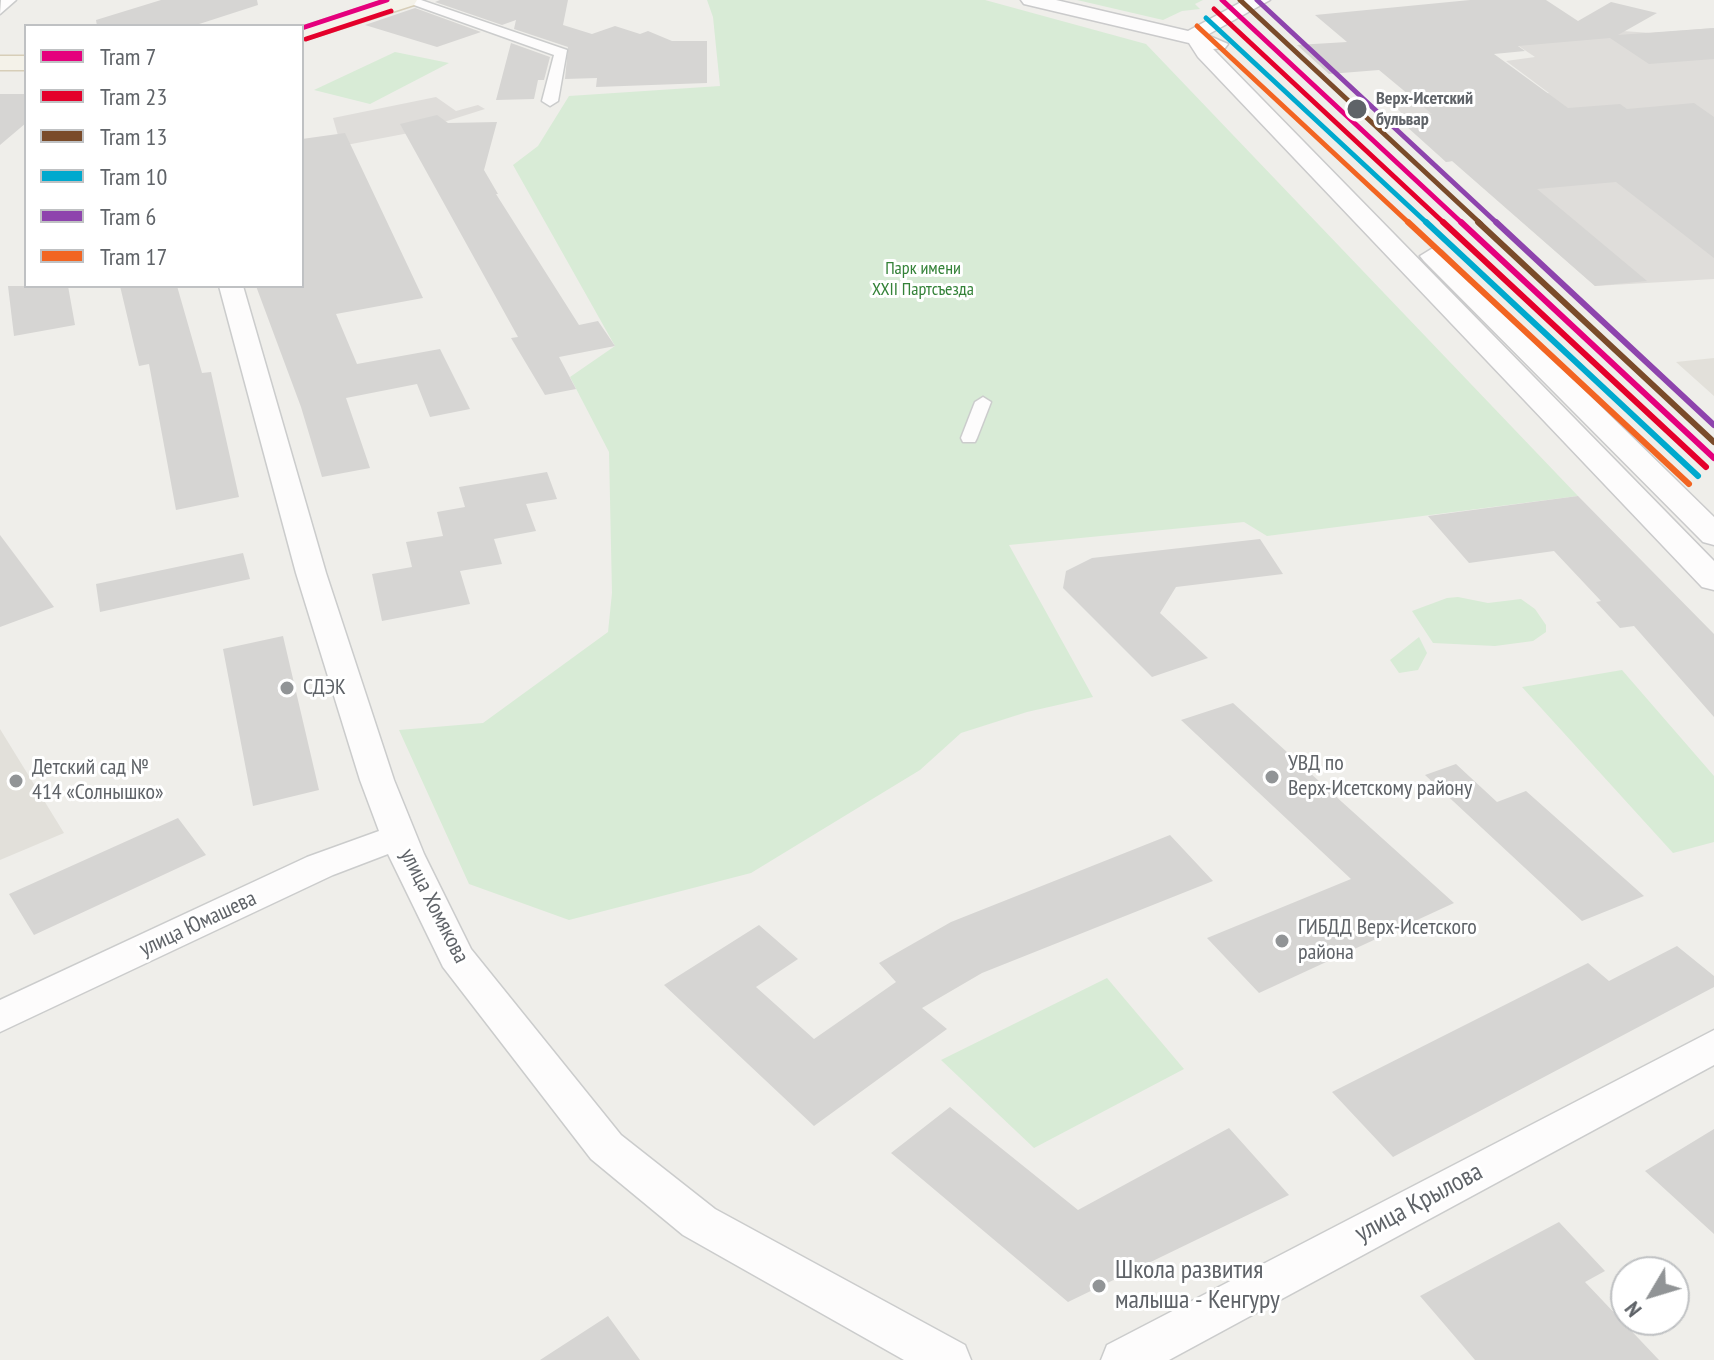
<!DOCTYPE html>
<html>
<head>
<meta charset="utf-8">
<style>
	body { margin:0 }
	#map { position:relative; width:1714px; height:1360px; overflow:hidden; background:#efeeea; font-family:"PT Sans Narrow",sans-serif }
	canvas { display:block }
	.legend { position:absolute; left:24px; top:24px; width:280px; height:264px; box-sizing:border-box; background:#fff; border:2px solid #bfc1c3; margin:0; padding:10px 14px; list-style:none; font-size:24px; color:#5f6368 }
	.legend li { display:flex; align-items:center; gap:16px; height:40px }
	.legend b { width:40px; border:2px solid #bfc1c3 }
	.north { position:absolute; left:1610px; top:1256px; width:80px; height:80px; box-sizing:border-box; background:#fff; border:2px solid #bfc1c3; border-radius:50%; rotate:232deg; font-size:22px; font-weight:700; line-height:32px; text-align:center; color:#5f6368 }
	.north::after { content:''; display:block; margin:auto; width:28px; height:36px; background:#919496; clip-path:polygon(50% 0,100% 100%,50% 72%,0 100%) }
</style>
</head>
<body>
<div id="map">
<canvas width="1714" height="1360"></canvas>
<ul class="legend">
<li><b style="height:10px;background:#e5007d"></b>Tram 7</li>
<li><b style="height:10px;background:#e4002b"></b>Tram 23</li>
<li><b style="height:10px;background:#7a4b2a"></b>Tram 13</li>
<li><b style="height:10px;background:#00a9ce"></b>Tram 10</li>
<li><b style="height:10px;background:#8e44ad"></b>Tram 6</li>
<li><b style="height:10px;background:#f26522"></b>Tram 17</li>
</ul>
<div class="north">N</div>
</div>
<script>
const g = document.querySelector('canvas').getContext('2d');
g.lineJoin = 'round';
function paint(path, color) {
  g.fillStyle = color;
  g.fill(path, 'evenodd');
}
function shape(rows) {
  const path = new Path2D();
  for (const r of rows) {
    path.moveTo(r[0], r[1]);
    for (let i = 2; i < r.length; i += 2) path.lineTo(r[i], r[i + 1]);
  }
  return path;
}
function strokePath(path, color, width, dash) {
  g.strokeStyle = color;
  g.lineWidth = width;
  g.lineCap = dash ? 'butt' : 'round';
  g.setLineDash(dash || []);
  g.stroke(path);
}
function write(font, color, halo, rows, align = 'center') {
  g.font = font + ' "PT Sans Narrow",sans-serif';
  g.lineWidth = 6;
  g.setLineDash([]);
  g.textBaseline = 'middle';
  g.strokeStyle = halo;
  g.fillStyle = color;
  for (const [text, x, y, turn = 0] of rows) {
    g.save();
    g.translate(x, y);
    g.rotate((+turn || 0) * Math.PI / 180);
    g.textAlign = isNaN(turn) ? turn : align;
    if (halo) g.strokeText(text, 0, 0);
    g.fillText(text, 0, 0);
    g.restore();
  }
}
paint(shape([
	[1580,28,1651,33,1714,28,1714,279,1595,286,1453,161,1446,162,1395,106,1549,93,1506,61,1535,57,1501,34],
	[436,97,456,111,478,105,485,109,409,133,341,146,333,118]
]), '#dfddda');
paint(shape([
	[1714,358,1714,396,1676,362],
	[0,729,64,833,0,860]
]), '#e2e0da');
paint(shape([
	[707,0,985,0,1146,44,1578,496,1267,536,1244,522,1009,545,1093,697,1027,712,961,733,920,770,751,873,569,920,469,884,399,730,483,723,608,632,612,593,609,452,570,377,615,346,513,165,538,146,569,96,720,86,713,17],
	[1077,0,1203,0,1195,4,1200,9,1182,11,1163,20],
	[395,52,449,63,370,104,314,90],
	[1458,597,1488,603,1521,599,1535,609,1546,625,1546,632,1533,641,1495,646,1433,643,1412,611,1447,598],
	[1419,637,1427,653,1418,670,1399,673,1390,660],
	[1622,670,1714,776,1714,842,1673,853,1522,687],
	[1107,978,1184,1069,1034,1148,941,1060]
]), '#d8ebd6');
paint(shape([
	[161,0,257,0,258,5,193,26,97,26,96,20],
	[440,0,568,0,563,25,592,34,615,26,640,34,648,31,672,41,707,41,707,83,596,87,597,78,565,79,568,47,514,29,516,20,502,25,435,2],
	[1470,0,1546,0,1578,21,1611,2,1657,13,1618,35,1714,28,1714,59,1649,64,1610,38,1518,46,1525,51,1494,54,1568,108,1620,104,1627,109,1694,103,1714,117,1714,258,1616,182,1537,189,1647,281,1595,286,1452,161,1446,162,1396,117,1432,114,1379,70,1329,74,1297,45,1347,42,1315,15],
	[415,8,481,32,437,47,365,25],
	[511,43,550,57,544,80,538,80,534,99,496,100],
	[0,94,26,94,26,123,0,145],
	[437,115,448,123,497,122,484,170,498,194,496,194,579,325,598,321,615,346,559,357,576,389,545,395,511,338,518,337,400,124],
	[345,133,423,298,336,314,357,364,440,349,470,409,430,417,417,384,346,398,370,468,322,477,301,407,256,286,302,286,302,139],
	[8,286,68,286,75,325,14,336],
	[120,286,177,286,202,373,211,372,239,497,176,510,149,364,139,366],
	[547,472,557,499,526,504,536,531,494,539,502,564,460,571,470,604,382,621,372,574,412,567,406,542,443,536,437,512,465,507,459,487],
	[1578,496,1714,634,1714,717,1634,626,1620,628,1596,602,1601,601,1554,551,1469,563,1428,516],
	[0,535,54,607,0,627],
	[1260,539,1283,574,1176,587,1160,613,1208,658,1152,677,1063,588,1066,571,1092,558],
	[243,553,250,579,100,612,96,584],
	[283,636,319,790,253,806,223,649],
	[1233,703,1342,802,1454,903,1259,993,1207,938,1351,879,1181,720],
	[1456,764,1497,802,1526,791,1644,896,1582,921,1425,775],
	[178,818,206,855,34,935,9,894],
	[1170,835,1213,881,982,973,922,1008,947,1029,814,1126,664,985,759,925,798,959,756,987,814,1039,896,982,879,963,951,922],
	[1677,946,1714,976,1714,987,1393,1157,1332,1092,1588,963,1609,981],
	[950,1107,1078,1210,1229,1128,1289,1195,1068,1302,891,1153],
	[1714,1129,1714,1234,1645,1171],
	[1559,1222,1605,1271,1585,1282,1659,1360,1475,1360,1420,1296],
	[608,1316,640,1360,540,1360]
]), '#d6d5d3');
const pedestrian = shape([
	[983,397,991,402,977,438,975,442,963,442,961,438,975,402,983,397]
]);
const minor = shape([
	[1,0,16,0,0,14,1,0],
	[400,0,421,0,567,50,558,101,550,106,542,101,554,55,400,0]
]);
const tertiary = shape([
	[219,286,243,286,326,573,394,780,424,854,471,949,621,1135,715,1209,965,1345,971,1360,904,1360,683,1235,591,1159,443,967,388,854,333,875,0,1032,0,1000,307,857,379,831,360,780,296,573,219,286],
	[1714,1030,1714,1065,1169,1360,1101,1360,1107,1345,1714,1030]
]);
const secondary = shape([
	[1021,0,1056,0,1188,31,1245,0,1270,0,1207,35,1228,44,1225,48,1213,49,1714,561,1714,590,1702,587,1198,57,1189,43,1024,4,1021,0],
	[1433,248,1442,251,1714,517,1714,545,1703,542,1424,261,1420,256,1433,248]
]);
const primary = shape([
	[385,0,417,0,414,5,302,41,302,27,385,0],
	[0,56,26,56,26,70,0,70,0,56]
]);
strokePath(pedestrian, '#cbcccc', 3);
strokePath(minor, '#cbcccc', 3);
strokePath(tertiary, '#cbcccc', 3);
strokePath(secondary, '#cacacb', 3);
strokePath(primary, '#d7ceb8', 3);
paint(pedestrian, '#fdfcfc');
paint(minor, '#fdfcfc');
paint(tertiary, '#fdfcfc');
paint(secondary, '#fdfcfc');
paint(primary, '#f4f2e9');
strokePath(shape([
	[1222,0,1463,224],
	[302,28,387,0]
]), '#e5007d', 5);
strokePath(shape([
	[1461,222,1714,458]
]), '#e5007d', 6);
strokePath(shape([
	[1214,9,1445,224],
	[306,39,391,11]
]), '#e4002b', 5);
strokePath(shape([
	[1443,222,1706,467]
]), '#e4002b', 6);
strokePath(shape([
	[1240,0,1481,224]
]), '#7a4b2a', 5);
strokePath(shape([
	[1478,222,1714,442]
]), '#7a4b2a', 6);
strokePath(shape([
	[1206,18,1428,224]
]), '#00a9ce', 5);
strokePath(shape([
	[1426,222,1698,476]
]), '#00a9ce', 6);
strokePath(shape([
	[1257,0,1498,224]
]), '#8e44ad', 5);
strokePath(shape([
	[1496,222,1714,425]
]), '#8e44ad', 6);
strokePath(shape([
	[1197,26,1410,224]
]), '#f26522', 5);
strokePath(shape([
	[1408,222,1689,484]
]), '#f26522', 6);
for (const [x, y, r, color] of [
	[1357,109,11,"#5f6368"],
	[287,688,8,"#919496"],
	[1272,777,8,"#919496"],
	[16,781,8,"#919496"],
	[1282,941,8,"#919496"],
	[1099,1286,8,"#919496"]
]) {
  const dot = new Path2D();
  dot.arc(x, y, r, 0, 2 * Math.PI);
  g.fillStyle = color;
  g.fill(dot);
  strokePath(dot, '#fff', 3);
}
write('bold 18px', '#5f6368', '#fff', [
	["Верх-Исетский",1376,99],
	["бульвар",1376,120]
], 'left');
write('18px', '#348238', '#fff', [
	["Парк имени",923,269],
	["XXII Партсъезда",923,290]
]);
write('22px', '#5f6368', '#fff', [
	["СДЭК",303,688],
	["УВД по",1288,764],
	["Верх-Исетскому району",1288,789],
	["Детский сад №",32,768],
	["414 «Солнышко»",32,793],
	["ГИБДД Верх-Исетского",1298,928],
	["района",1298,953]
], 'left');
write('22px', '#5f6368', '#fff', [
	["улица Хомякова",434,906,63],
	["улица Юмашева",198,924,-25]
]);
write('26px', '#5f6368', '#fff', [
	["улица Крылова",1419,1203,-28]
]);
write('26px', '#5f6368', '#fff', [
	["Школа развития",1115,1271],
	["малыша - Кенгуру",1115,1301]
], 'left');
</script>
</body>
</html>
